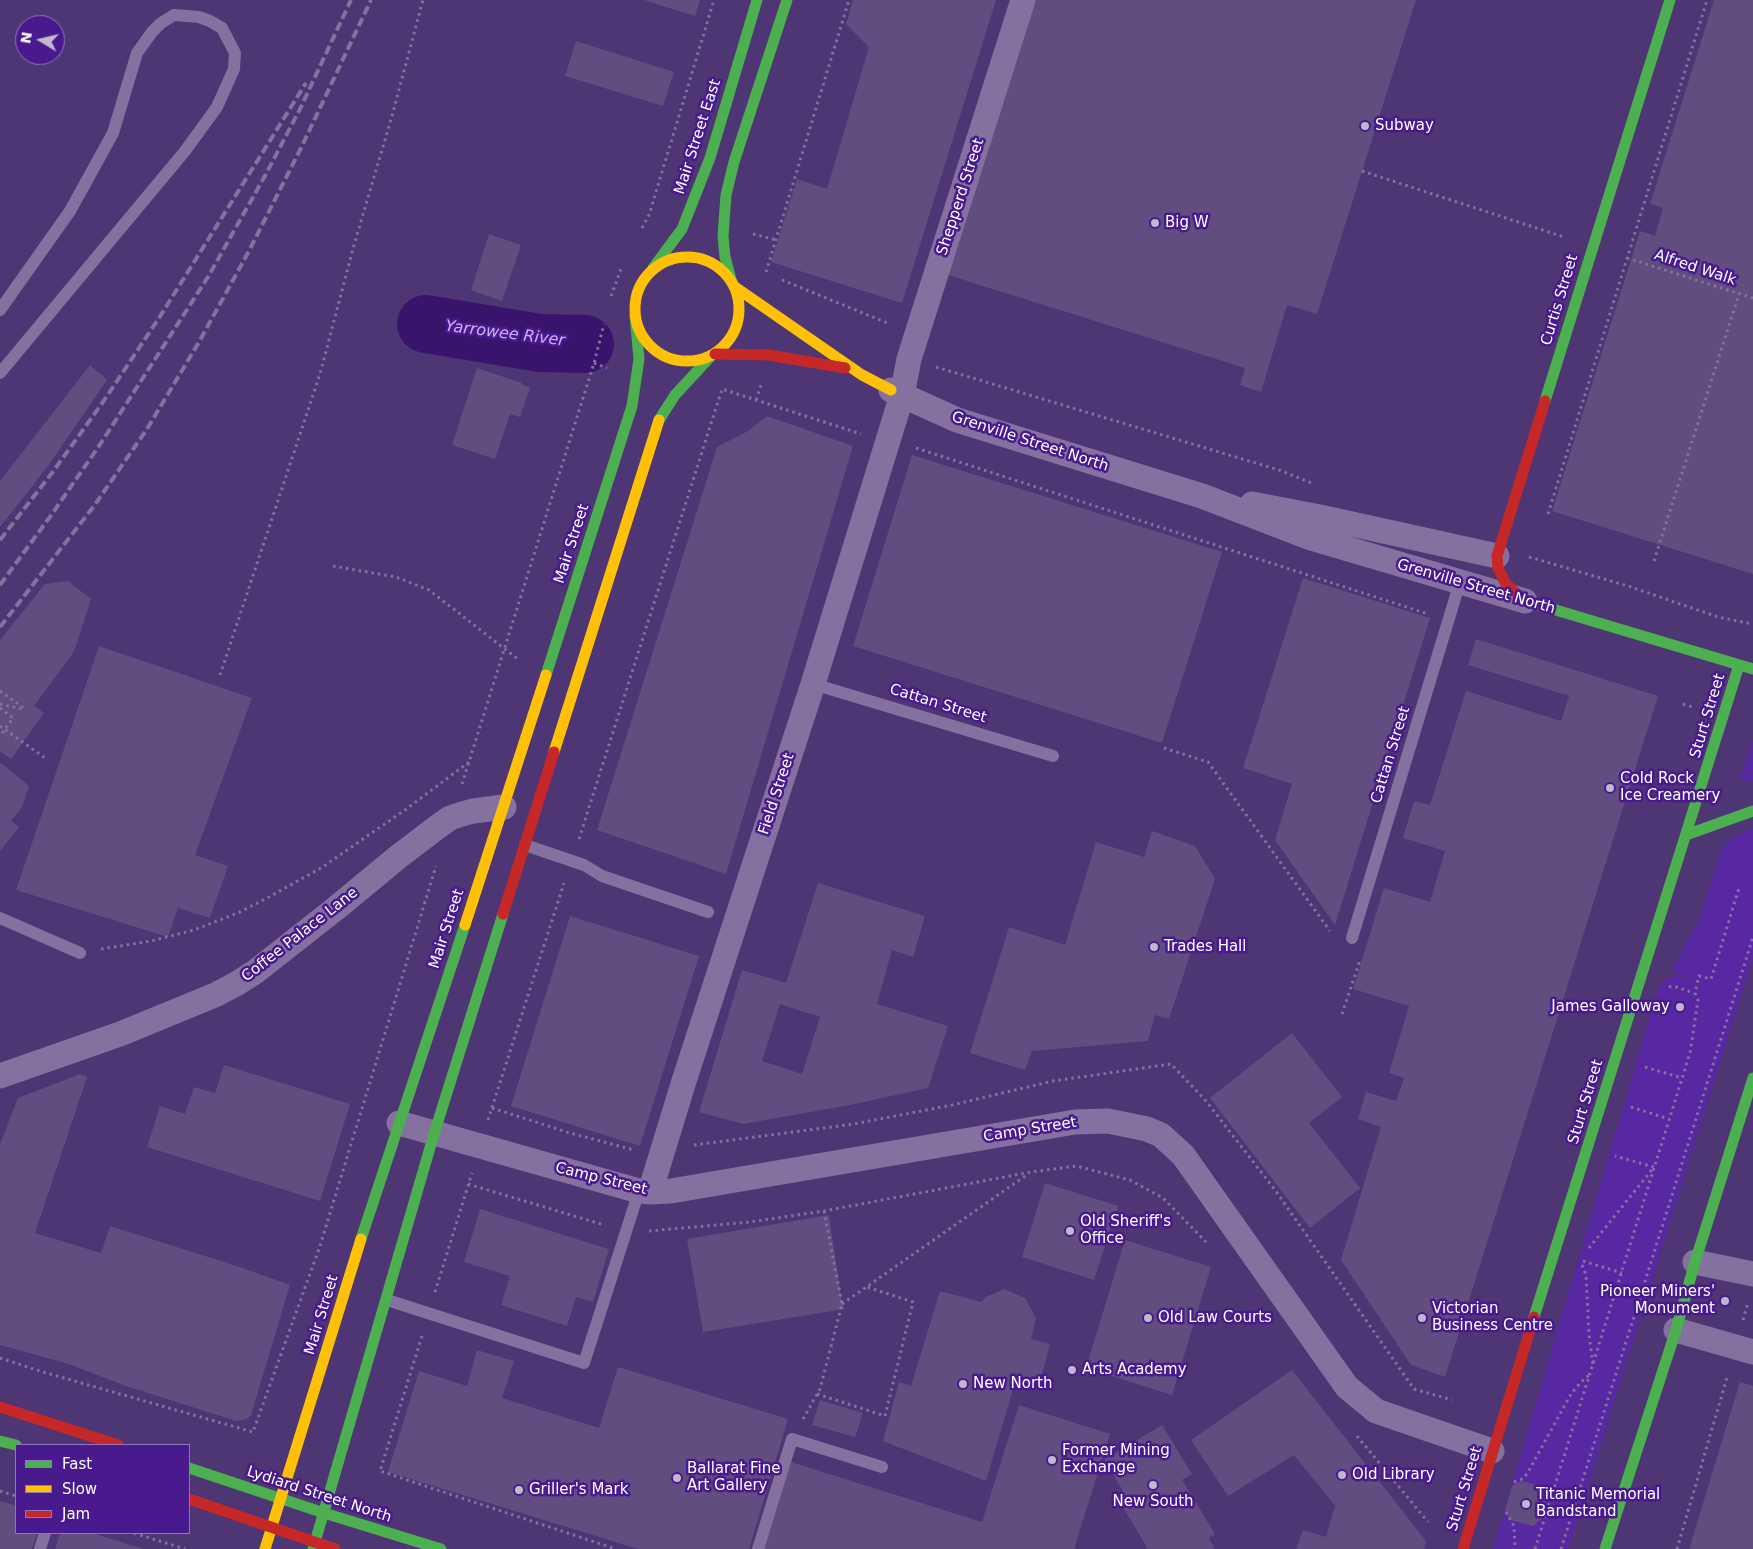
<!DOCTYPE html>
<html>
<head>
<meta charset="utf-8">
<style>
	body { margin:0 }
	#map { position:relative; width:1753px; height:1549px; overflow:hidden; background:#4e3573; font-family:"DejaVu Sans",sans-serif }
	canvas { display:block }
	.legend { position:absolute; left:15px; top:1444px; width:175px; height:90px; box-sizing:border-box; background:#491a8e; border:1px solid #9276bb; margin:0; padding:6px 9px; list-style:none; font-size:15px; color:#fff }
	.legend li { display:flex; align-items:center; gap:10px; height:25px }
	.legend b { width:25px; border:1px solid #9276bb }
	.north { position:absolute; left:15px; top:15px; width:50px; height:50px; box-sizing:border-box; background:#491a8e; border:1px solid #9276bb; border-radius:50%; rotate:279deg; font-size:14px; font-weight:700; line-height:20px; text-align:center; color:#fff }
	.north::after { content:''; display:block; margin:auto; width:18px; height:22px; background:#c1b8ce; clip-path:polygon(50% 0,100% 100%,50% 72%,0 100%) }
</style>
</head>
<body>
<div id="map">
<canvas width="1753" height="1549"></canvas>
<ul class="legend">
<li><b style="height:6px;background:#4caf50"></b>Fast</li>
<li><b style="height:6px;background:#ffc107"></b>Slow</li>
<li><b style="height:6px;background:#c62828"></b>Jam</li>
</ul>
<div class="north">N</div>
</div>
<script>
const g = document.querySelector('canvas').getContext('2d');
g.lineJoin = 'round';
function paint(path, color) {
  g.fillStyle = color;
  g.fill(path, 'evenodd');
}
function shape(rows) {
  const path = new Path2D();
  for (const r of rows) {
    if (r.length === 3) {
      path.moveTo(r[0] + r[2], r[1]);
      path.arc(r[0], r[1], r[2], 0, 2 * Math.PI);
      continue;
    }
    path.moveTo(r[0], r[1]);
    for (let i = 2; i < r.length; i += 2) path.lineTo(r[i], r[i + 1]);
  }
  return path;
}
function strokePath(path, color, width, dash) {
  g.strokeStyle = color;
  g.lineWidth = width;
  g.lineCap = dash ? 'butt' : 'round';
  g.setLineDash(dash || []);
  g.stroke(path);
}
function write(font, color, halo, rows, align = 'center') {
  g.font = font + ' "DejaVu Sans",sans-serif';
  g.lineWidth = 5;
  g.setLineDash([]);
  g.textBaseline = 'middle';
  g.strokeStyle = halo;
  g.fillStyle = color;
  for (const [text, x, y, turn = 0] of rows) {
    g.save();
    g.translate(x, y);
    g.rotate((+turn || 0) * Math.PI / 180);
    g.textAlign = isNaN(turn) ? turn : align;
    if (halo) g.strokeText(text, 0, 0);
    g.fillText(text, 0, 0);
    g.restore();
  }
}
paint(shape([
	[1753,739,1753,781,1743,781,1740,779],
	[1753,829,1753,957,1568,1549,1493,1549,1658,989,1663,982,1670,977,1675,976,1691,978,1674,972,1672,968,1699,920,1720,854,1727,843,1738,834]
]), '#5827a2');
strokePath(shape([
	[426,324,540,343,585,344]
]), '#39146d', 58);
paint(shape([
	[644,0,700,0,695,16],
	[853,0,996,0,902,303,771,262,797,179,827,189,869,47,846,24],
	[1034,0,1416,0,1317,314,1287,305,1261,392,1240,385,1245,368,948,275],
	[1714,0,1753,0,1753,574,1552,511,1640,231,1655,236,1663,208,1650,204],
	[576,41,674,72,663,106,565,76],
	[489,234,521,245,502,301,471,290],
	[90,365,107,380,48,466,0,527,0,481],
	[477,368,522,383,521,384,530,388,520,417,510,414,495,459,452,445],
	[767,416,853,446,726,874,597,830,717,447,748,431],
	[912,455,1222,552,1162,743,853,646],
	[1303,578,1430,618,1335,925,1275,840,1292,784,1243,768],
	[68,581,91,599,77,643,73,653,34,706,44,713,11,759,0,751,0,640,45,584],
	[1476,639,1658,696,1445,1377,1411,1365,1341,1260,1381,1127,1358,1119,1366,1092,1396,1101,1404,1078,1389,1073,1409,1006,1353,989,1384,888,1430,902,1445,851,1403,838,1414,801,1430,805,1466,691,1561,721,1569,696,1468,665],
	[99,646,252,698,195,855,228,866,210,918,178,908,168,937,16,890],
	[0,762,29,786,22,807,11,821,19,827,0,851],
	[1152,831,1195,846,1215,879,1169,1019,1155,1015,1148,1041,1032,1051,1025,1070,970,1053,1009,927,1065,945,1096,842,1144,857],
	[818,883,925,916,913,957,892,950,877,1004,948,1026,928,1088,850,1105,743,1124,699,1112,742,970,786,983],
	[780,1004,820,1017,802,1074,762,1061],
	[570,916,699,956,640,1146,511,1106],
	[1292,1033,1342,1097,1309,1123,1360,1188,1310,1228,1210,1098],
	[224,1065,350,1104,320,1201,147,1147,160,1106,185,1114,194,1087,215,1093],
	[80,1074,87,1077,35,1233,101,1253,110,1226,237,1266,290,1285,251,1415,247,1419,236,1421,123,1385,69,1364,0,1345,0,1144,18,1098],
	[1045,1183,1118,1206,1094,1280,1022,1257],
	[480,1209,609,1249,593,1302,576,1297,567,1326,501,1305,510,1276,464,1262],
	[829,1215,842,1304,845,1309,703,1332,687,1239],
	[1125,1240,1211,1267,1172,1395,1086,1368],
	[1004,1289,1025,1298,1036,1318,1031,1339,1050,1344,1039,1386,1016,1379,986,1481,883,1441,899,1382,911,1386,940,1291,981,1302,986,1297],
	[477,1350,514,1361,502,1398,599,1428,618,1367,788,1419,749,1549,638,1549,388,1472,419,1371,467,1386],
	[1292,1370,1426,1541,1424,1549,1296,1549,1303,1530,1326,1537,1335,1506,1294,1455,1228,1496,1191,1440],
	[1740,1382,1753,1386,1753,1549,1689,1549],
	[820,1400,863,1413,855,1437,812,1425],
	[1019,1405,1110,1434,1074,1549,764,1549,791,1462,982,1522],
	[1162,1425,1192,1474,1182,1480,1215,1534,1209,1538,1215,1549,1148,1549,1116,1496,1123,1491,1104,1460],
	[1521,1481,1542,1486,1548,1497,1541,1519,1533,1526,1510,1520,1505,1510,1512,1486],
	[0,1501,16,1506,16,1533,37,1533,32,1549,0,1549],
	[60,1533,93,1533,143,1549,55,1549]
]), '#624d80');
strokePath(shape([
	[1362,171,1564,237],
	[642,228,649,215,714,0],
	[753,234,776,240],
	[1627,258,1753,298],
	[766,272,849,0],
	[782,280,890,324],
	[611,296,621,269],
	[594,363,607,368],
	[936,367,1279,470,1314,484],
	[756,400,761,385],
	[916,448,1428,614],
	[1548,514,1707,0],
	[1529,557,1628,586,1718,617,1753,624],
	[1654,561,1739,294],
	[333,566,396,577,429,590,519,660],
	[220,675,320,374,354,245,392,116,423,0],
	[0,691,25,709],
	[0,704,22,709],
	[1683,704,1693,707],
	[0,708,13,718,0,736],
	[0,726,45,758],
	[1164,748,1208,762,1330,931],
	[462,784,594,363,604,324],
	[579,839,722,389,861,434],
	[101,949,151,941,194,930,240,912,269,897,321,868,405,810,469,762],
	[1669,987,1673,986,1694,993],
	[1342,1014,1360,960],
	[1645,1067,1682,1078],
	[1631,1107,1669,1119],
	[492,1108,570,1133,634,1150],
	[488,1120,564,883],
	[694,1145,854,1124,952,1105,1053,1081,1171,1064,1206,1101,1275,1190,1414,1389,1452,1400],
	[468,1184,604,1225],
	[649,1231,750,1222,824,1211,1031,1172,1076,1166,1130,1180,1163,1198,1206,1242],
	[1589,1248,1654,1167,1615,1156],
	[1583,1261,1622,1273],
	[1582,1265,1586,1275,1589,1334,1593,1365],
	[435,1292,472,1173],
	[842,1304,1028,1174],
	[1743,1320,1748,1302],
	[422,1336,380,1471,616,1549],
	[0,1358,43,1372,253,1432,320,1246,436,866],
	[817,1394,885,1416,913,1302,867,1287],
	[803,1419,820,1389,842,1304,824,1211],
	[1357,1436,1428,1522],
	[1514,1482,1522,1479,1527,1474,1571,1394,1581,1382,1589,1375],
	[0,1491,16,1496],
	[1506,1512,1514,1526,1515,1549],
	[134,1533,185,1549],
	[1535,1549,1690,1053,1698,1000,1695,993,1698,980,1699,976,1711,979,1739,888],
	[1561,1549,1753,937],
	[1677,1549,1728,1374]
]), '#84719f', 3, [2.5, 4]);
strokePath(shape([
	[0,310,70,211,113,133,137,53,152,32,161,23,174,15,199,17,210,21,222,28,235,53,234,69,217,107,185,151,0,373],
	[813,684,1053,756],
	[525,845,584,865,602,876,708,912],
	[0,918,80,953],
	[1352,938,1460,582],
	[387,1300,584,1363,639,1191],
	[40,1549,45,1533],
	[758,1549,792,1439,882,1467]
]), '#84719f', 12);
strokePath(shape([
	[891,390,957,420,1202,496,1311,538,1525,601],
	[1252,504,1320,517,1497,556],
	[0,1076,120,1034,215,995,236,984,255,972,335,909,398,857,436,828,450,818,462,814,473,811,504,807],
	[399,1123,639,1191,650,1192,671,1191,1075,1122,1108,1121,1147,1129,1161,1135,1183,1155,1347,1387,1376,1411,1492,1451],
	[650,1192,684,1081,813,684,902,395,909,359,1023,0],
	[1695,1262,1753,1274],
	[1676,1330,1753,1352]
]), '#84719f', 25);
strokePath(shape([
	[653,268,682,229,710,158,757,0],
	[732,283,725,257,723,236,726,195,734,162,787,0],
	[1545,401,1670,0],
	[659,420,675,395,712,355],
	[1539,605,1753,669],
	[546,675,632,406,639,359,635,316],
	[1686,835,1753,811],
	[361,1239,465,925],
	[1534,1317,1739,665],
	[0,1441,16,1445],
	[189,1468,324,1513,441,1549],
	[313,1549,434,1134,503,914],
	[1605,1549,1676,1330,1695,1262,1753,1078]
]), '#4caf50', 11);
strokePath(shape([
	[687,309,52],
	[735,287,862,375,891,390],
	[554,752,659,420],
	[465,925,546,675],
	[265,1549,361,1239]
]), '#ffc107', 11);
strokePath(shape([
	[715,354,769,355,845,368],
	[1539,605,1525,601,1506,584,1498,568,1497,556,1545,401],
	[503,914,554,752],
	[0,1407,118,1445],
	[189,1499,335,1549],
	[1463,1549,1534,1317]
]), '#c62828', 11);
strokePath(shape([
	[0,540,52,473,103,402,159,318,306,83],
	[0,585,52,514,101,443,208,277,266,174,300,109,351,0],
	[0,627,94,506,147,429,199,342,249,251,302,146,371,0]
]), '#84729e', 4, [9, 4]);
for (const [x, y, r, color] of [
	[1365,126,5,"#c1b8ce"],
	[1155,223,5,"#c1b8ce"],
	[1610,788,5,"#c1b8ce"],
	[1154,947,5,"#c1b8ce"],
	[1680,1007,5,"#c1b8ce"],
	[1070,1231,5,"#c1b8ce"],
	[1725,1301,5,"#c1b8ce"],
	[1148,1318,5,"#c1b8ce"],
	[1422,1318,5,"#c1b8ce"],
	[1072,1370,5,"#c1b8ce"],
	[963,1384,5,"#c1b8ce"],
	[1052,1460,5,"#c1b8ce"],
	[1342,1475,5,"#c1b8ce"],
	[677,1478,5,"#c1b8ce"],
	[1153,1485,5,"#c1b8ce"],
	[519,1490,5,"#c1b8ce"],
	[1526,1504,5,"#c1b8ce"]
]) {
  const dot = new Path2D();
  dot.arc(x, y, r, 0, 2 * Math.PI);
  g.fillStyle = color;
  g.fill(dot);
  strokePath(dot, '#491a8e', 2);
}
write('15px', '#fff', '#491a8e', [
	["Subway",1375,126],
	["Big W",1165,223],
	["Cold Rock",1620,779],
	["Ice Creamery",1620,796],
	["Trades Hall",1164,947],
	["James Galloway",1670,1007,"right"],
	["Old Sheriff's",1080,1222],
	["Office",1080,1239],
	["Pioneer Miners'",1715,1292,"right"],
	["Monument",1715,1309,"right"],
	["Victorian",1432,1309],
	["Business Centre",1432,1326],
	["Old Law Courts",1158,1318],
	["Arts Academy",1082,1370],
	["New North",973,1384],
	["Former Mining",1062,1451],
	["Exchange",1062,1468],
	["Ballarat Fine",687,1469],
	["Art Gallery",687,1486],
	["Old Library",1352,1475],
	["Griller's Mark",529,1490],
	["Titanic Memorial",1536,1495],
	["Bandstand",1536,1512],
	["New South",1153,1502,"center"]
], 'left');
write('15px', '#fff', '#491a8e', [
	["Mair Street East",698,137,-72],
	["Shepperd Street",961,197,-72],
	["Alfred Walk",1695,268,18],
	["Curtis Street",1560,300,-73],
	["Grenville Street North",1030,442,18],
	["Mair Street",572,544,-72],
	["Grenville Street North",1476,587,16],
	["Cattan Street",938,704,17],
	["Sturt Street",1708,716,-73],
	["Cattan Street",1391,755,-73],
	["Field Street",777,794,-72],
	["Mair Street",447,929,-72],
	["Coffee Palace Lane",300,935,-38],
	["Sturt Street",1586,1102,-73],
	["Camp Street",1030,1130,-9],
	["Camp Street",601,1179,14],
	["Mair Street",322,1315,-73],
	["Sturt Street",1465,1489,-73],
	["Lydiard Street North",319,1495,18]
]);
write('italic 16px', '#ccb2f5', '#491a8e', [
	["Yarrowee River",505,334,7]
]);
</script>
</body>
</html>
